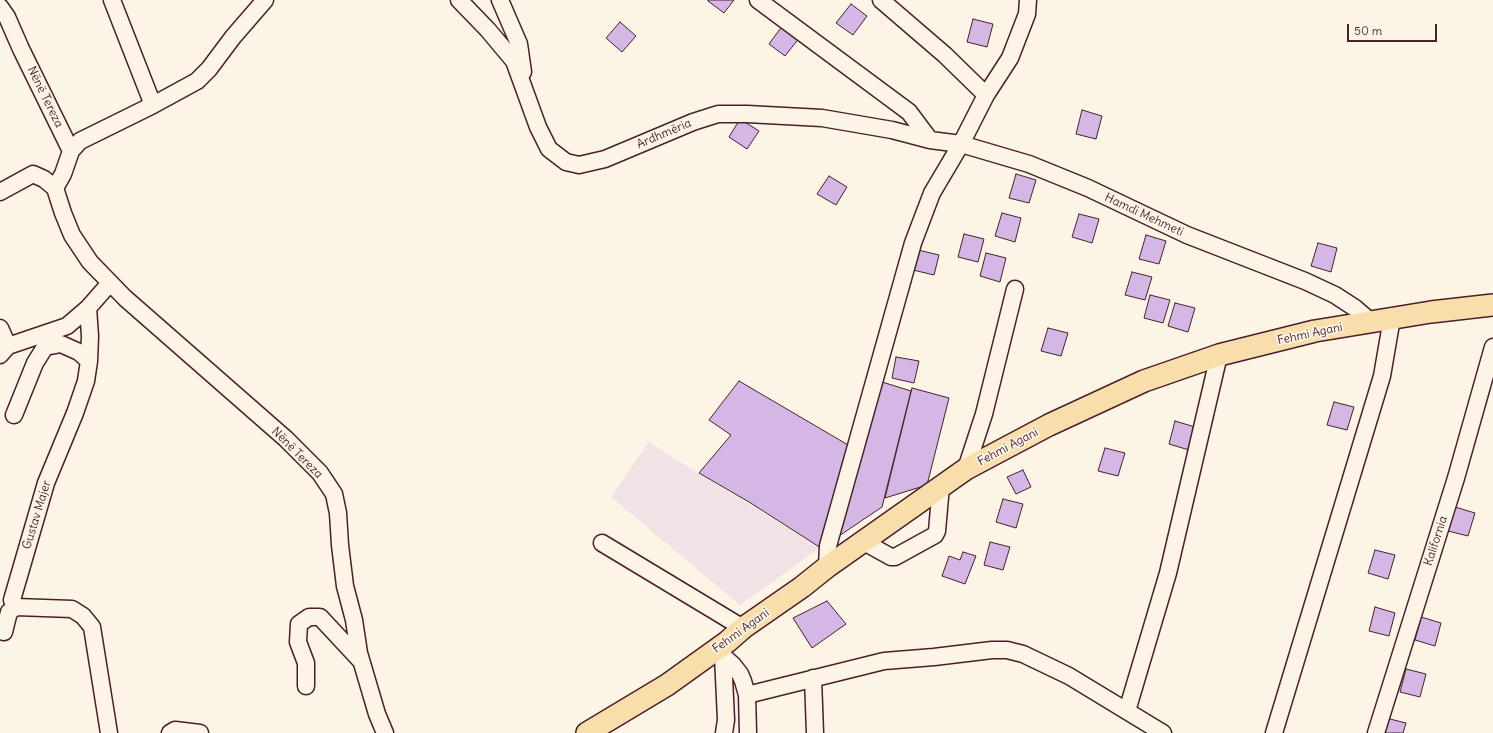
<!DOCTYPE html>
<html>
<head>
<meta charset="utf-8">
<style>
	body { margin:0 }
	#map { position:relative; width:1493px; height:733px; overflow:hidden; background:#fcf5e5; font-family:Delius,sans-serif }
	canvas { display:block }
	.scale { position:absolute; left:1347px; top:24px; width:90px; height:18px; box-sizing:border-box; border:2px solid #4a1f2b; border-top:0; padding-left:5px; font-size:12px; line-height:14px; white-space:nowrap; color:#4a1f2b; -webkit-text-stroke:3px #fcf5e5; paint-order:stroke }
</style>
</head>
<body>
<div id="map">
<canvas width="1493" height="733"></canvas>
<div class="scale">50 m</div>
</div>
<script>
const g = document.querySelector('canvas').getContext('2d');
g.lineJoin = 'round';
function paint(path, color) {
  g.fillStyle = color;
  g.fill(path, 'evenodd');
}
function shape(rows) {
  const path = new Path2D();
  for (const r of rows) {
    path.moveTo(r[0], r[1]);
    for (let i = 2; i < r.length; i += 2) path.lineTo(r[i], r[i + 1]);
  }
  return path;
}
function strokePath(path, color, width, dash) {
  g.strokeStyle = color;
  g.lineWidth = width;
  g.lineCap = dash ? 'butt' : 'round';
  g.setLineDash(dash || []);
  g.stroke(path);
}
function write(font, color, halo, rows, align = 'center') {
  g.font = font + ' Delius,sans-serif';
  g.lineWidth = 3.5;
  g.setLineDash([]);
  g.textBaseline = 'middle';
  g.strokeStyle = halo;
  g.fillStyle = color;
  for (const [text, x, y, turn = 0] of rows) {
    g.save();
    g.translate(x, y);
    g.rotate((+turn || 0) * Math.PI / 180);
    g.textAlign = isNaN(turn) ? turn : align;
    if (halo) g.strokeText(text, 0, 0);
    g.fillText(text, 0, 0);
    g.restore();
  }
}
paint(shape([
	[649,442,699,474,820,548,740,605,611,497]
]), '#f0e2e5');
const building = shape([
	[708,0,734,0,724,13,708,1,708,0],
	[851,4,867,16,853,35,836,23,851,4],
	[973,19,993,24,987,47,967,42,973,19],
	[620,22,636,36,622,52,606,38,620,22],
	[783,25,800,37,785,56,769,44,783,25],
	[1082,110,1102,116,1096,139,1076,134,1082,110],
	[740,119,759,131,747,149,729,137,740,119],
	[1016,174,1036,180,1029,203,1009,198,1016,174],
	[829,176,847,187,836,205,817,194,829,176],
	[1002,213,1021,218,1015,242,995,236,1002,213],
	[1079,214,1099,219,1092,243,1072,237,1079,214],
	[964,234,984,239,978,262,958,257,964,234],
	[1146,235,1166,241,1159,264,1139,259,1146,235],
	[1318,243,1337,248,1331,272,1311,266,1318,243],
	[918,250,939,255,934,275,913,270,918,250],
	[986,253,1006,258,1000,282,980,276,986,253],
	[1132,272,1152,277,1145,300,1125,295,1132,272],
	[1150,295,1170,300,1163,323,1144,318,1150,295],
	[1175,303,1195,308,1188,332,1168,326,1175,303],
	[1048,328,1068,333,1061,356,1041,351,1048,328],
	[896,357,919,361,914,383,892,378,896,357],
	[739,381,855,449,879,381,911,391,882,507,821,548,749,502,699,473,731,435,709,420,739,381],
	[912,388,949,398,927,485,885,498,912,388],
	[1334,402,1354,407,1347,430,1327,425,1334,402],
	[1175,421,1195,427,1189,450,1169,444,1175,421],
	[1105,448,1125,453,1118,476,1098,471,1105,448],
	[1023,470,1031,487,1016,494,1007,477,1023,470],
	[1003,499,1023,504,1016,528,996,522,1003,499],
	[1455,507,1475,513,1468,536,1448,531,1455,507],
	[990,542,1010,547,1003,570,984,565,990,542],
	[1375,550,1395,555,1388,579,1368,573,1375,550],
	[963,552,976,556,965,584,942,576,949,556,960,560,963,552],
	[827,601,846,624,812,648,793,618,827,601],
	[1375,607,1395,613,1389,636,1369,631,1375,607],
	[1421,617,1441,623,1435,646,1415,640,1421,617],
	[1406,669,1426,674,1420,697,1400,692,1406,669],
	[1386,718,1406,723,1403,733,1382,733,1386,718]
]);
paint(building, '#d5b7e5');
strokePath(building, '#4a1f2b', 1);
const minor = shape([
	[112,0,153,105],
	[459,0,488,30,514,61,538,127,549,149,566,162,579,165,605,159,693,122,718,114,747,114,822,118,892,130,930,140,961,144,1029,164,1088,188,1187,235,1305,281,1335,295,1355,308,1370,321],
	[500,0,519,44,523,72],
	[758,0,909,112,930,140],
	[881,0,945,55,986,95],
	[0,7,7,17,21,49,71,151,63,174,55,188],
	[71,151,80,141,153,105,197,81,209,69,233,37,265,0],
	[0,192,33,174,44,179,55,188,63,213,72,235,90,262,125,298,286,439,320,473,334,494,338,513,340,545,345,586,354,620,359,653,377,714,385,733],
	[88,308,90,336,89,361],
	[0,328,8,346],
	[0,355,8,346,67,326,88,308,110,283],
	[14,415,35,363,45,347,61,344,79,352,89,361,86,381,75,413,46,483,12,600,16,607,72,609,83,616,92,627,109,733],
	[966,469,984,414,1015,289],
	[864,542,891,557,895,557,935,535,937,531,941,486],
	[602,543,743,628],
	[827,567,828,546,913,243,932,193,961,144,986,95,1010,58,1027,14,1028,0],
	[4,632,9,612,16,607],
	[718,647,723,656,726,720,724,733],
	[723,656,733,665,740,674,743,681,747,695,748,733],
	[813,678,815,733],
	[306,686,306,663,298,642,299,624,309,617,320,617,361,661],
	[747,695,884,661,934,657,992,650,1007,650,1023,654,1069,676,1163,733],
	[1127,711,1168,573,1219,355],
	[170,733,175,730,200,733],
	[1274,733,1382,376,1392,318],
	[1376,733,1456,478,1493,347]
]);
const major = shape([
	[587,733,667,685,727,642,743,628,802,587,827,567,966,469,1049,425,1144,381,1219,355,1315,331,1431,312,1493,305]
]);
strokePath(minor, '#4a1f2b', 19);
strokePath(major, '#4a1f2b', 24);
strokePath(minor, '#fcf5e5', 16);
strokePath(major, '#f8deab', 21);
write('12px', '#4a1f2b', '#fcf5e5', [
	["Nënë Tereza",45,97,64],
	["Ardhmëria",664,134,-23],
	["Hamdi Mehmeti",1144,215,25],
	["Fehmi Agani",1310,334,-12],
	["Fehmi Agani",1008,447,-28],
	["Nënë Tereza",297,453,45],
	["Gustav Majer",37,515,-73],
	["Kalifornia",1436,541,-72],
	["Fehmi Agani",741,631,-36]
]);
</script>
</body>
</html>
